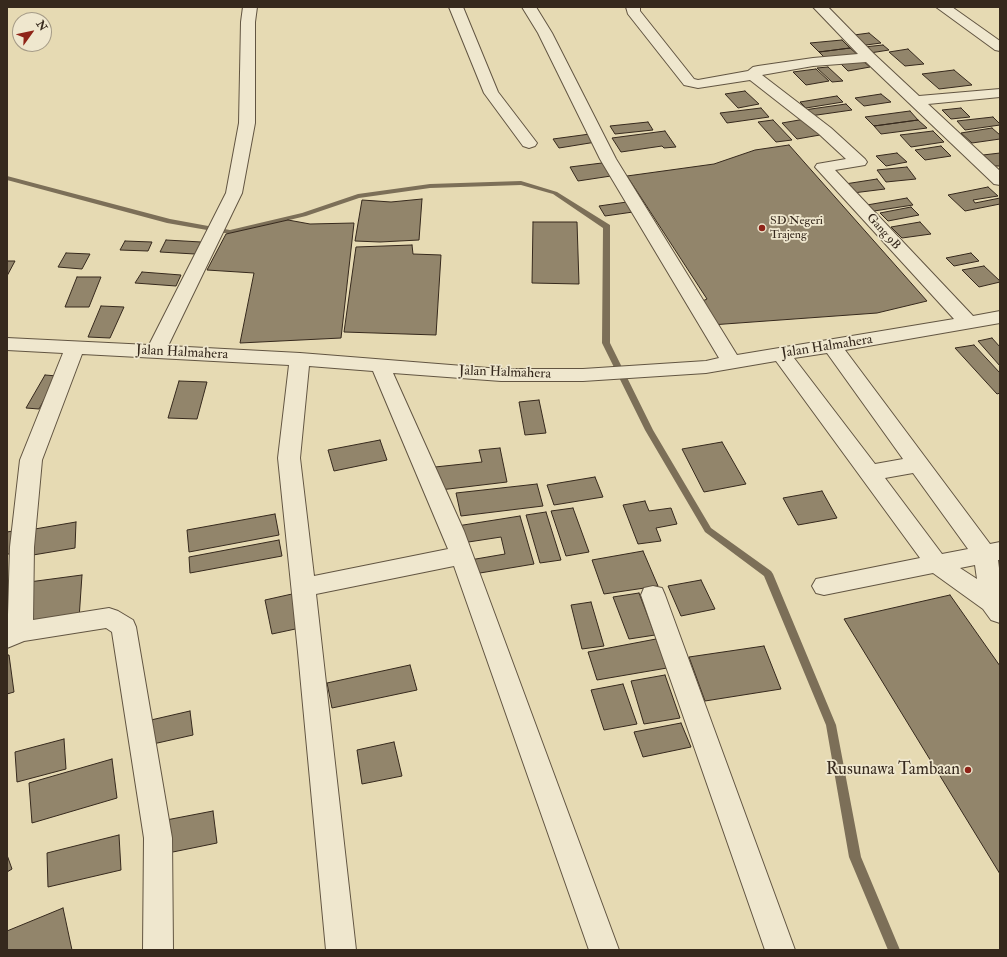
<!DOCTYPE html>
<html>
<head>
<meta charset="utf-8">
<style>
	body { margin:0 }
	#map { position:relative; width:1007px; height:957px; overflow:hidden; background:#e6dab3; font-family:"IM FELL Double Pica",serif }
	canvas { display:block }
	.frame { position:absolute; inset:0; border:8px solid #36291d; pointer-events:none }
	.north { position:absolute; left:12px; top:12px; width:40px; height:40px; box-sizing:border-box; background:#efe7ce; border:1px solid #a59b87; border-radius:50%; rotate:57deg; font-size:11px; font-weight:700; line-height:16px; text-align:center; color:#36291d }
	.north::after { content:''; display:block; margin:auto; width:14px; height:18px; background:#8f2418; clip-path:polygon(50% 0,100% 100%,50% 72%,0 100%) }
</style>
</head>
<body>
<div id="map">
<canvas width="1007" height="957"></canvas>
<div class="frame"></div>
<div class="north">N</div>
</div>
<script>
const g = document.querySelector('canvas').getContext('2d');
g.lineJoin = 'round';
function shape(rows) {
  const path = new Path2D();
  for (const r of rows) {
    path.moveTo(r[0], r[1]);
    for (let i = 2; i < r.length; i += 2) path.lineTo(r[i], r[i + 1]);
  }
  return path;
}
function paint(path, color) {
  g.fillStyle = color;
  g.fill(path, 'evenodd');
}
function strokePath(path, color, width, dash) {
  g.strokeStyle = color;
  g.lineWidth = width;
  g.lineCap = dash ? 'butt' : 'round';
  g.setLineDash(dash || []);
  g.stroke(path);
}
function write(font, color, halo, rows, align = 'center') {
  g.font = font + ' "IM FELL Double Pica",serif';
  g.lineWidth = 3.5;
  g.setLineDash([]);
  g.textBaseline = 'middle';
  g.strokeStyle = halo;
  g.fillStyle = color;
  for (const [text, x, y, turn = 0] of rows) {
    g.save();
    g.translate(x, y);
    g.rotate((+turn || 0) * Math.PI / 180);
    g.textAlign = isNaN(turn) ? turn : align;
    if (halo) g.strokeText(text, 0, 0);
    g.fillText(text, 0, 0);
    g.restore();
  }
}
paint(shape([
	[7,176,170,219,230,230,302,213,358,194,430,184,521,181,557,192,610,225,610,343,653,430,711,528,771,571,773,574,836,725,861,857,900,950,888,950,849,857,826,725,764,576,705,532,645,430,602,343,603,228,553,194,521,185,430,188,359,198,306,216,230,234,167,223,7,180,7,176]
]), '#7c6f58');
const building = shape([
	[869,33,881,43,866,45,854,35,869,33],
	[842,40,850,48,819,52,810,43,842,40],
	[883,45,889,50,870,53,864,47,883,45],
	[850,48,858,55,826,59,819,52,850,48],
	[908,49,924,64,905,66,889,52,908,49],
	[863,61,870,67,848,71,841,64,863,61],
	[828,67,843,81,832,82,817,68,828,67],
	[816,69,829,81,806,85,793,72,816,69],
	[954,70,972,85,939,89,922,74,954,70],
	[745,91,759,104,738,108,725,94,745,91],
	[881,94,891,102,864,106,855,98,881,94],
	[837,96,843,102,806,108,800,102,837,96],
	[846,104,852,110,810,116,804,110,846,104],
	[761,108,769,117,727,123,720,113,761,108],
	[961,108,970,117,951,119,942,110,961,108],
	[910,111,918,120,874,126,865,117,910,111],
	[993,117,1000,124,1000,125,965,130,957,121,993,117],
	[805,119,820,135,797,139,782,123,805,119],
	[773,120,792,140,776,142,758,122,773,120],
	[918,120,927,128,881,134,874,126,918,120],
	[648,122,653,130,615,134,610,126,648,122],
	[992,128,1000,135,1000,139,972,143,961,133,992,128],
	[665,131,676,147,664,148,662,146,621,152,612,138,665,131],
	[933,131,944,142,911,147,900,135,933,131],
	[590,134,596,142,559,148,553,139,590,134],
	[789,145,927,301,877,313,711,325,698,303,707,299,627,176,714,164,755,150,789,145],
	[941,146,951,156,925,160,915,150,941,146],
	[897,153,907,162,886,166,876,156,897,153],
	[1000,153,1000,166,995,166,983,155,1000,153],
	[602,163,611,176,578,181,570,167,602,163],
	[907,167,916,179,886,182,877,170,907,167],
	[877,179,885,189,853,193,845,184,877,179],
	[988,187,998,196,973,200,975,203,1000,198,1000,204,965,211,948,195,988,187],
	[907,198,913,205,874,211,867,205,907,198],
	[422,199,419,240,380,242,355,241,362,200,391,202,422,199],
	[627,202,633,212,605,216,599,206,627,202],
	[911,207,919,215,888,221,880,213,911,207],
	[288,220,310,224,354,223,341,338,240,343,254,273,207,270,226,234,288,220],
	[533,222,577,222,579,284,532,283,533,222],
	[920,222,931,234,902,238,891,227,920,222],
	[166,240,201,242,195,254,160,252,166,240],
	[125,241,152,242,148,251,120,250,125,241],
	[412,245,413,254,441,255,436,335,344,332,356,247,412,245],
	[66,253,90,254,82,269,58,267,66,253],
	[971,253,979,261,954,266,946,258,971,253],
	[7,261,15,261,7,276,7,261],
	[984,266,1000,281,1000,282,979,287,962,270,984,266],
	[142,272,181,275,176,286,135,283,142,272],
	[77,277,101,277,89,307,65,307,77,277],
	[101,306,124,307,110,338,88,337,101,306],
	[992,338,1000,347,1000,366,978,341,992,338],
	[974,345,1000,373,1000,393,997,394,955,348,974,345],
	[45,375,57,376,39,409,26,408,45,375],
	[179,381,207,382,197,419,168,418,179,381],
	[539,400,546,433,525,435,519,402,539,400],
	[380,440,387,460,334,471,328,450,380,440],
	[722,442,746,484,704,492,682,449,722,442],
	[500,448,507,482,440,490,435,467,482,462,479,450,500,448],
	[595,477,603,497,554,505,547,485,595,477],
	[537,484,543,506,461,516,456,493,537,484],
	[822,491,837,518,798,525,783,498,822,491],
	[645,501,649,511,671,508,677,524,656,528,661,541,638,544,623,505,645,501],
	[573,508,589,552,566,556,551,511,573,508],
	[546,512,561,560,540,563,526,515,546,512],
	[275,514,279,535,189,552,187,530,275,514],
	[520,516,534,564,474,574,470,560,505,554,501,537,462,543,457,526,520,516],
	[76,522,75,548,27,556,29,530,76,522],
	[13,531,10,554,7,554,7,532,13,531],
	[279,540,282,556,190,573,189,557,279,540],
	[643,551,658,586,604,594,592,560,643,551],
	[82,575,79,619,23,626,29,582,82,575],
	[701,580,715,609,681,616,668,586,701,580],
	[639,593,655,635,629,639,613,597,639,593],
	[292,594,300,628,272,634,265,600,292,594],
	[950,595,1000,666,1000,874,844,619,950,595],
	[591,602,604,646,582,649,571,605,591,602],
	[656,639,667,668,597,680,588,652,656,639],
	[764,646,781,689,705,701,689,657,764,646],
	[7,655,9,655,14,692,7,694,7,655],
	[410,665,417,690,332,708,327,683,410,665],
	[665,675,680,718,644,724,631,681,665,675],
	[623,684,637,724,604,730,591,690,623,684],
	[190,711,193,735,153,744,151,720,190,711],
	[681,723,691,747,643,757,634,732,681,723],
	[64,739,66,769,17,782,15,752,64,739],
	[394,742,402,776,362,784,357,750,394,742],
	[112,759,117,798,32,823,29,783,112,759],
	[213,811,217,843,163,854,161,821,213,811],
	[119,835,121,870,48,887,47,853,119,835],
	[7,855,12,869,7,872,7,855],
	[63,908,72,950,7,950,7,931,63,908]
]);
paint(building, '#92856b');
strokePath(building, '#36291d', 1);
const minor = shape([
	[243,7,257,7,255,22,255,123,242,193,168,346,300,353,501,369,583,369,706,361,719,358,600,159,538,33,522,7,536,7,552,33,616,159,737,355,954,319,815,167,817,164,846,159,819,134,750,80,698,88,684,85,628,14,626,7,640,7,640,11,694,79,698,80,748,71,753,67,758,66,813,58,858,54,813,7,828,7,874,54,919,96,1000,89,1000,97,928,104,1000,171,1000,185,994,184,866,62,813,66,762,75,831,128,865,159,867,162,865,165,835,170,973,316,1000,311,1000,323,845,350,990,544,1000,542,1000,560,998,560,1000,576,1000,623,991,620,983,609,933,573,824,595,816,593,812,586,816,579,920,558,776,361,706,373,583,381,501,381,393,373,464,531,619,950,589,950,454,566,316,594,356,950,326,950,298,652,278,458,289,365,82,354,42,460,34,547,33,620,109,608,118,611,133,620,136,627,172,838,173,950,143,950,144,838,112,632,106,628,24,641,7,648,10,547,20,460,63,353,7,350,7,338,149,345,226,193,239,123,241,22,243,7],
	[827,353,903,459,875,464,794,358,827,353],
	[309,366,373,371,448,549,314,576,300,458,309,366],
	[913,473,968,549,942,554,885,478,913,473],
	[975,565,977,579,960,568,975,565],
	[449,7,463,7,498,92,537,143,535,146,529,148,523,146,484,93,449,7],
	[936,7,952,7,1000,41,1000,51,995,50,936,7],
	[653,586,662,588,665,595,795,950,765,950,641,595,644,588,653,586]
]);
strokePath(minor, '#625542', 2);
paint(minor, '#efe7ce');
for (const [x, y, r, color] of [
	[762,228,4,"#8f2418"],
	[968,770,4,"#8f2418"]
]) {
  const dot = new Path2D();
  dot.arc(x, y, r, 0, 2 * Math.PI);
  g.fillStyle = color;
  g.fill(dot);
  strokePath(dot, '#efe7ce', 1.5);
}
write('12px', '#36291d', '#efe7ce', [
	["SD Negeri",770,221],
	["Trajeng",770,235]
], 'left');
write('12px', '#36291d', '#efe7ce', [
	["Gang 9B",883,232,48]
]);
write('14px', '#36291d', '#efe7ce', [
	["Jalan Halmahera",827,347,-9],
	["Jalan Halmahera",182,353,3],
	["Jalan Halmahera",505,373,2]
]);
write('17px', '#36291d', '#efe7ce', [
	["Rusunawa Tambaan",960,770]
], 'right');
</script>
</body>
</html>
